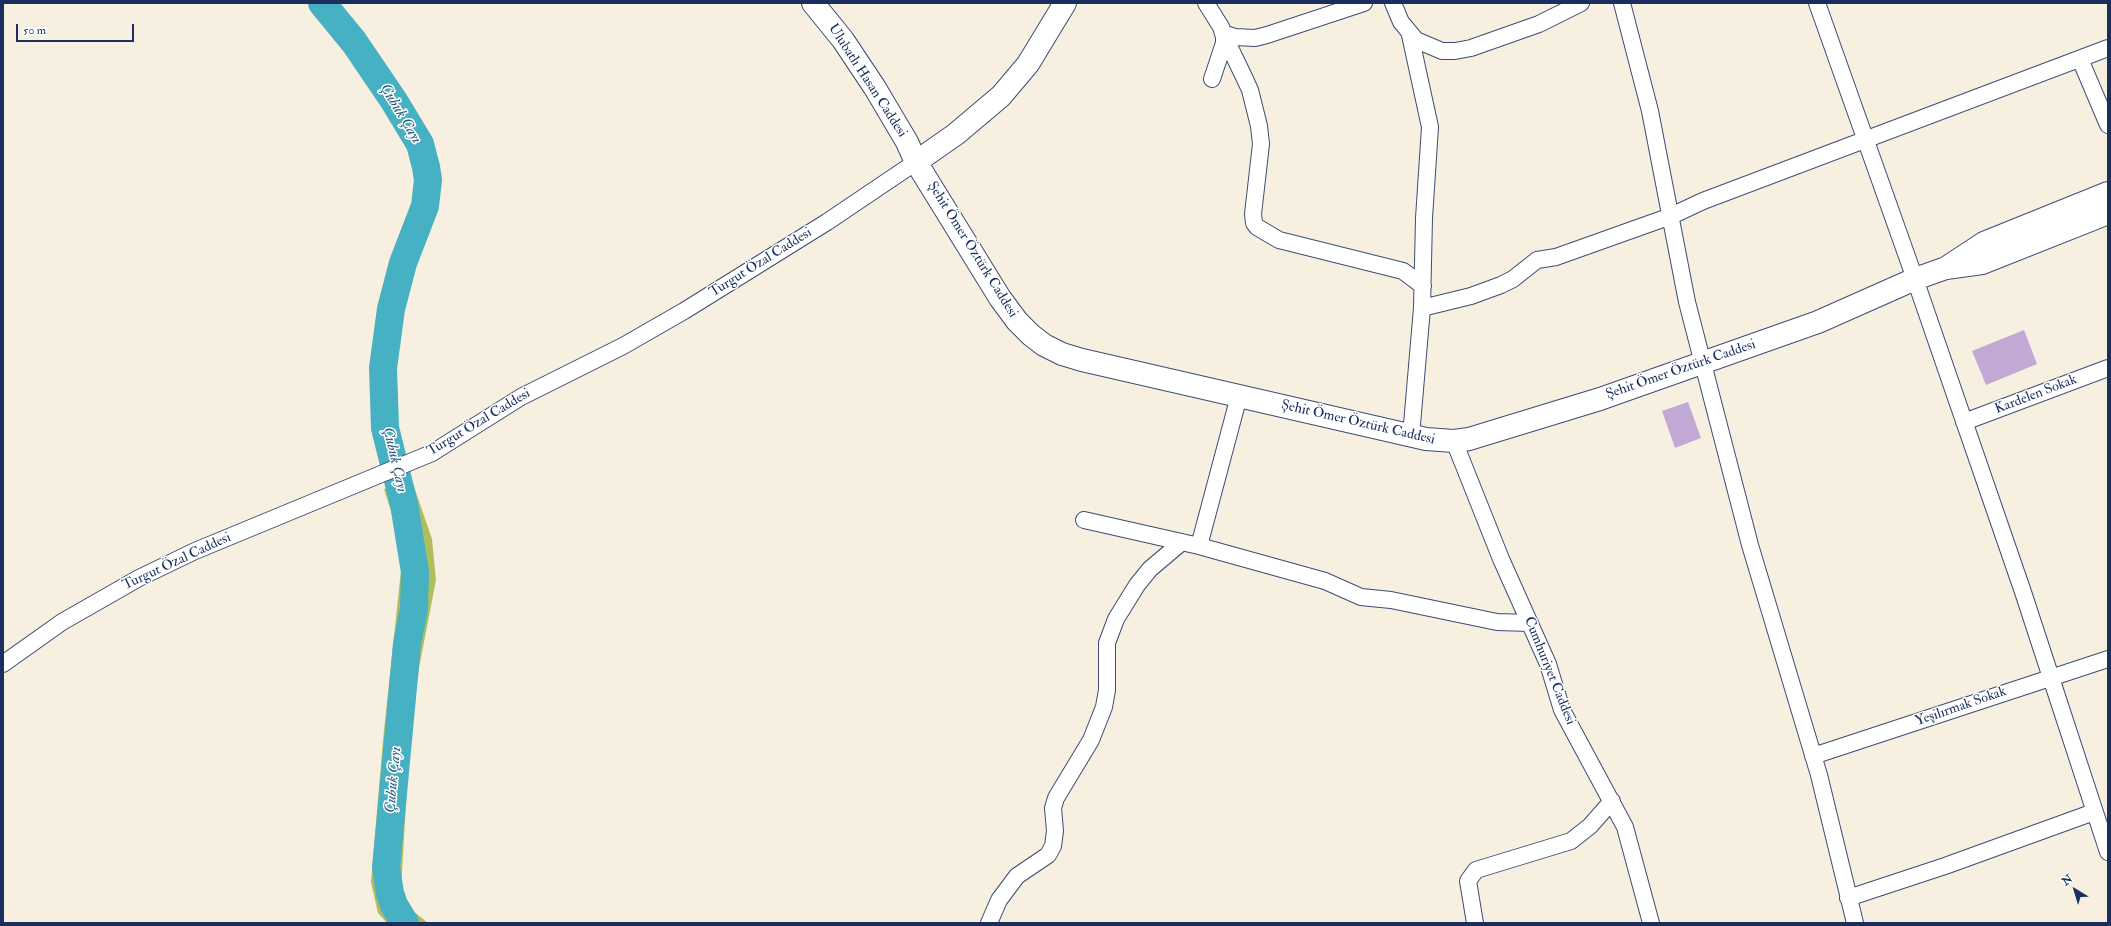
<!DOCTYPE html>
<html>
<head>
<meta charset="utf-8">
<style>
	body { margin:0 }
	#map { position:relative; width:2111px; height:926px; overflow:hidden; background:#f7f0e1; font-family:"IM FELL Double Pica",serif }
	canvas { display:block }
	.frame { position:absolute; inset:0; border:4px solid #1b2f5e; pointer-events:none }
	.north { position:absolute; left:2055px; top:870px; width:40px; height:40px; -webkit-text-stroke:3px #fff; paint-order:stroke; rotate:322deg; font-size:11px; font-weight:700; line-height:16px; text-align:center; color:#1b2f5e }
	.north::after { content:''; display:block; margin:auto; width:14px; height:18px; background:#1b2f5e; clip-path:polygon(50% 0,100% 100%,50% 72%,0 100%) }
	.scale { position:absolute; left:16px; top:24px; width:118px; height:18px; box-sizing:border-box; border:2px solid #1b2f5e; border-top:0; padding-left:5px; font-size:12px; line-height:14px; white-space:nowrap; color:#1b2f5e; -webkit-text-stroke:3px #fff; paint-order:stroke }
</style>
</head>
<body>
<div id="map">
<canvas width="2111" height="926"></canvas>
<div class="frame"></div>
<div class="north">N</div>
<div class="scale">50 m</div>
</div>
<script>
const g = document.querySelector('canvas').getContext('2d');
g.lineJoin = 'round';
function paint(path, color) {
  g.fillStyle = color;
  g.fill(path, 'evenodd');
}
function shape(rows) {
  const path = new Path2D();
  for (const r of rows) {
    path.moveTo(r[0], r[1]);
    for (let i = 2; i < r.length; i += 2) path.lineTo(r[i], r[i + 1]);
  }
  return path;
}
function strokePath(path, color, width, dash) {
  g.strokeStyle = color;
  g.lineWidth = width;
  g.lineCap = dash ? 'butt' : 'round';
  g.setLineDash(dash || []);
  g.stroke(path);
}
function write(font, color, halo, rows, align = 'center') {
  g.font = font + ' "IM FELL Double Pica",serif';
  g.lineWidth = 3;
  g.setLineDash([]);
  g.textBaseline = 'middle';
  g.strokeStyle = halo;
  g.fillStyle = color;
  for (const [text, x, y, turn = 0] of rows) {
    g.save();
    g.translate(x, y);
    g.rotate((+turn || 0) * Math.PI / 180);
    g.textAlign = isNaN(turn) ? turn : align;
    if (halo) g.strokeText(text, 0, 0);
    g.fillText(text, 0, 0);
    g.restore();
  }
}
paint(shape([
	[411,478,432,539,436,580,419,668,409,753,401,889,404,901,413,911,428,923,387,923,378,913,371,882,383,740,402,561,399,537,384,489]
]), '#b0bd5f');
strokePath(shape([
	[322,3,354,42,394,101,420,144,426,167,428,180,425,206,403,263,391,309,383,368,385,428,404,504,415,572,414,608,407,644,386,868,390,893,394,905,405,923]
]), '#45b1c3', 28);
paint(shape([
	[2024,330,2037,364,1986,385,1972,351],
	[1688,402,1701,438,1675,448,1662,411]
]), '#c2a8d5');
const street = shape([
	[1206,3,1221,27,1224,37,1224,43,1212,79],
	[1393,3,1401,22,1416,40,1442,51,1455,51,1471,48,1539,24,1581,3],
	[1622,3,1650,111,1687,302,1750,545,1819,775,1855,923],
	[1817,3,1915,279,2023,592,2108,852],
	[1223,33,1235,37,1255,38,1267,35,1364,3],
	[1410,35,1430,127,1424,218,1422,308,1411,436],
	[1224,43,1231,50,1244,77,1250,90,1259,126,1261,144,1253,214,1254,223,1257,227,1279,240,1403,271,1423,286],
	[2080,59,2108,125],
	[1422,308,1471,296,1501,285,1513,279,1537,260,1556,257,1671,216,1703,201,2108,48],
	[1964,422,2108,368],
	[1454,441,1501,559,1548,664,1562,710,1625,827,1651,923],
	[1084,520,1199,546,1325,581,1361,597,1391,600,1497,622,1530,623],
	[1199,546,1239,396],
	[3,664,62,622,139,578,195,551,432,453,521,397,623,346,684,311,827,222,916,162],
	[1813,756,2108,659],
	[1848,898,1945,866,2094,812],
	[989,923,999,900,1017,876,1048,855,1053,846,1055,831,1053,808,1056,798,1091,740,1104,707,1107,690,1107,643,1116,619,1137,585,1150,569,1182,542],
	[1475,923,1468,881,1476,870,1571,841,1590,826,1612,801]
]);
const secondary = shape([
	[813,3,843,40,875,88,907,142,916,162,1000,298,1017,321,1031,335,1044,345,1062,354,1082,360,1426,439,1454,441,1469,439,1600,399,1818,322,1915,279,1946,268,1982,263,2108,213],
	[916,162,956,134,1001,96,1028,64,1065,3],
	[1946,268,1984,243,2108,193]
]);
strokePath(street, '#3c4c72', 18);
strokePath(secondary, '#3c4c72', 24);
strokePath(street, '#fff', 16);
strokePath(secondary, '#fff', 22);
write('14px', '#1b2f5e', '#fff', [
	["Ulubatlı Hasan Caddesi",867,81,57],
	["Şehit Ömer Öztürk Caddesi",972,250,58],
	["Turgut Özal Caddesi",761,263,-32],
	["Şehit Ömer Öztürk Caddesi",1681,370,-19],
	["Kardelen Sokak",2036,395,-21],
	["Turgut Özal Caddesi",479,423,-31],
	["Şehit Ömer Öztürk Caddesi",1358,423,13],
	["Turgut Özal Caddesi",177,562,-25],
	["Cumhuriyet Caddesi",1549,671,68],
	["Yeşilırmak Sokak",1961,707,-19]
]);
write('italic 15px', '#2a5c81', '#fff', [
	["Çubuk Çayı",400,114,59],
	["Çubuk Çayı",394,460,77],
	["Çubuk Çayı",394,780,-85]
]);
</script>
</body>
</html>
